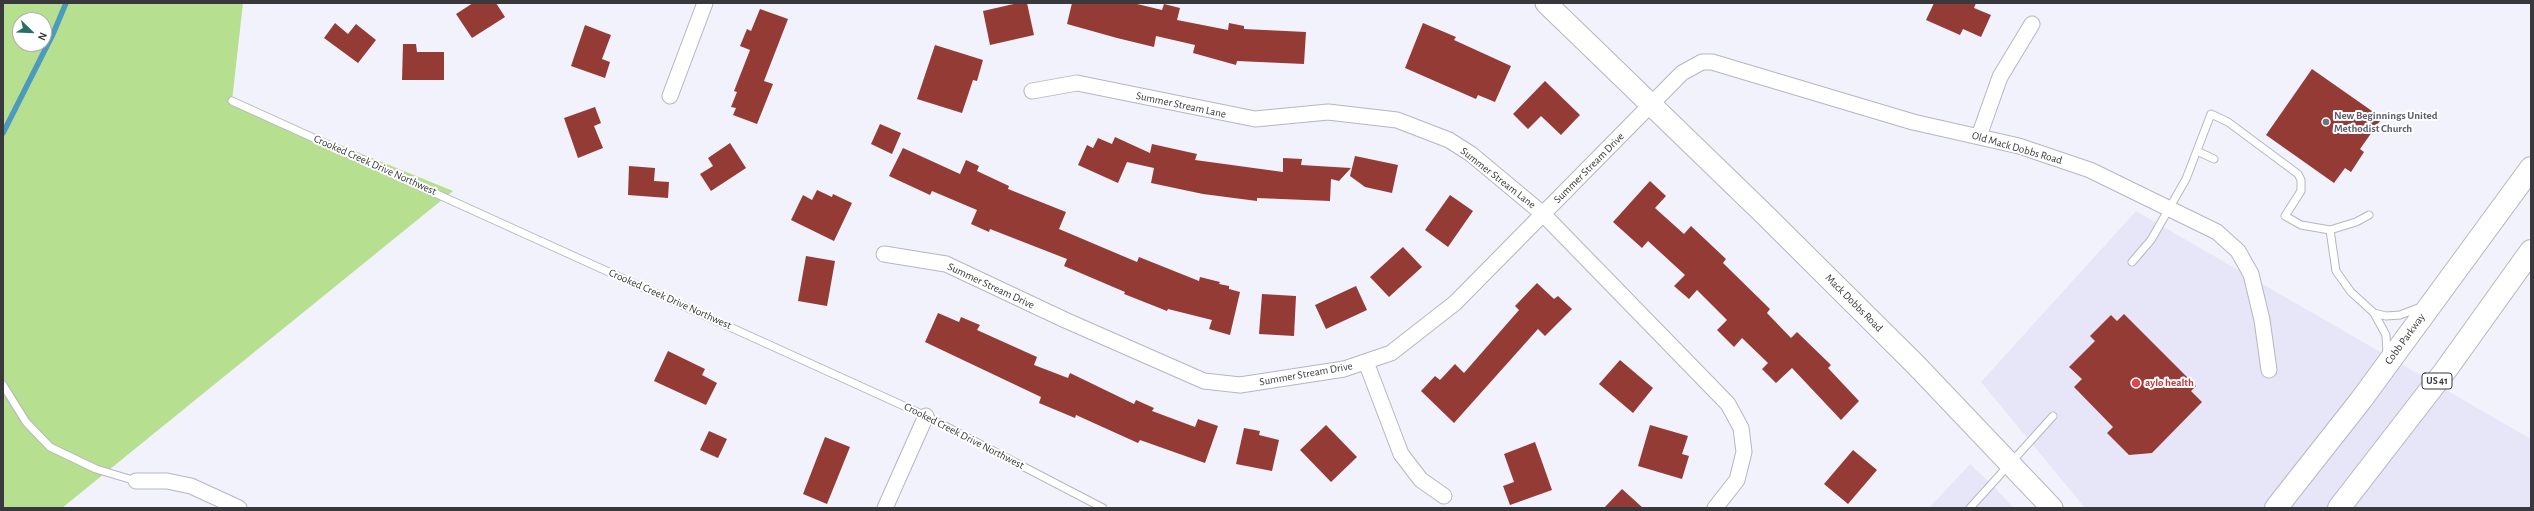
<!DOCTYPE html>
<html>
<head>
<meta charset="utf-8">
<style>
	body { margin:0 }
	#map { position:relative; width:2534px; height:511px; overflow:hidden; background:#f2f2fc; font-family:"Alegreya Sans",sans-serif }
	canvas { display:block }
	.frame { position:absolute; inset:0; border:4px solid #39393d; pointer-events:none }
	.north { position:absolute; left:12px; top:12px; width:40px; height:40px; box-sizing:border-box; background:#fff; border:1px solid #b0b0b1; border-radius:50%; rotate:113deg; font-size:11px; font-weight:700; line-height:16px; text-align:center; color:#39393d }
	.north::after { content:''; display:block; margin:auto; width:14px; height:18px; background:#296f65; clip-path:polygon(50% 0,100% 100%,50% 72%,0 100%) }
</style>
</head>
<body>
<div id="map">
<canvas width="2534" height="511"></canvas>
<div class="frame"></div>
<div class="north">N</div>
</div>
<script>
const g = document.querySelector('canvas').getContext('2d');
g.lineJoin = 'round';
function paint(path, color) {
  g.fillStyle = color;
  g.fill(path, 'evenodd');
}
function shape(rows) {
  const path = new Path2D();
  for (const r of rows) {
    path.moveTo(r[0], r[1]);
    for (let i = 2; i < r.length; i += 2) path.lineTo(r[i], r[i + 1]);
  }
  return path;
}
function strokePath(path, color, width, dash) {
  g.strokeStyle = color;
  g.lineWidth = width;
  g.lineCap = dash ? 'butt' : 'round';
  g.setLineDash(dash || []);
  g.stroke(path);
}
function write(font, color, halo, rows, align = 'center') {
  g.font = font + ' "Alegreya Sans",sans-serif';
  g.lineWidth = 4;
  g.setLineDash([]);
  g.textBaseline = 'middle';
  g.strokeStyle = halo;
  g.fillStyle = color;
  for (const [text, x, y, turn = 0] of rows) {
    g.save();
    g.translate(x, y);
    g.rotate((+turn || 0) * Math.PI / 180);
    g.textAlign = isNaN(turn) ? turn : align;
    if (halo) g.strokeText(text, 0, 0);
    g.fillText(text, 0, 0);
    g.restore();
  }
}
paint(shape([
	[2136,211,2531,439,2531,508,2085,508,1981,382],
	[1970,464,1991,484,2014,508,1929,508]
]), '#e7e6f8');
paint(shape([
	[3,3,243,3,232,101,453,191,62,508,3,508],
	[20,20,44,20,44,44,20,44]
]), '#b6df90');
strokePath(shape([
	[3,133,53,34,66,3]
]), '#4c9bbe', 5.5);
paint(shape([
	[473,3,496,3,505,17,472,38,456,14],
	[1018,3,1027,3,1034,35,990,45,983,11],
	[1072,3,1133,3,1162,10,1164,4,1180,8,1177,20,1228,30,1229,23,1244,26,1244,29,1306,32,1304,64,1237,61,1236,65,1193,53,1195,45,1156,36,1154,47,1117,38,1067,24],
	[1934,3,1976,3,1974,8,1991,15,1981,37,1963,29,1960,35,1926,20],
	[760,9,788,19,764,81,773,84,757,124,733,115,736,108,731,107,737,92,734,91,750,50,740,46,747,29,751,31],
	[335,23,348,34,356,24,376,40,358,63,324,38],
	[1423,23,1456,37,1454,40,1511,66,1495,102,1478,95,1476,99,1405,68],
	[585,25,611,35,602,59,610,62,605,78,571,66],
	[403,44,416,44,417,52,444,52,444,80,402,80],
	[935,45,983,60,977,81,973,80,962,113,917,99],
	[2312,69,2382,118,2360,149,2364,152,2351,172,2345,168,2334,183,2266,135],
	[1545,81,1580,115,1561,135,1541,116,1528,129,1513,114],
	[595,107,601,123,594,126,603,148,578,158,564,118],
	[880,124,901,133,892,154,871,144],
	[1115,137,1150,153,1152,144,1197,154,1195,160,1283,172,1283,158,1302,159,1301,165,1351,168,1339,181,1331,179,1330,201,1257,198,1257,201,1203,194,1151,183,1154,168,1127,162,1118,183,1078,165,1087,145,1093,148,1098,138,1112,144],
	[730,143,746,168,711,191,700,174,713,166,708,158],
	[903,148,960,174,966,160,979,166,977,171,1009,186,1008,189,1066,212,1059,229,1137,262,1139,257,1199,281,1200,277,1220,282,1219,284,1229,286,1229,289,1240,292,1230,335,1209,329,1212,320,1168,309,1167,311,1124,294,1125,292,1064,266,1067,259,990,229,989,232,971,224,977,210,932,191,930,195,889,176],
	[1355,156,1398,165,1392,193,1365,187,1350,176],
	[629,166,655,168,654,181,669,182,668,198,628,195],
	[1650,181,1666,196,1655,208,1684,234,1691,226,1726,259,1723,263,1770,309,1767,313,1791,338,1797,332,1831,365,1828,368,1859,401,1841,420,1792,368,1776,383,1762,369,1768,363,1742,338,1734,347,1717,330,1727,320,1697,290,1689,299,1674,286,1685,275,1648,241,1642,248,1613,222],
	[817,190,832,197,833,194,852,203,834,241,791,220,803,195,812,200],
	[1450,195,1473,211,1448,247,1425,230],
	[1403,247,1422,267,1389,297,1370,277],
	[806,256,835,261,827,306,798,301],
	[1537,283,1554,299,1558,296,1572,309,1545,336,1538,329,1454,423,1421,391,1435,376,1440,380,1455,364,1464,373,1519,310,1515,306],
	[1356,286,1367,310,1326,329,1315,305],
	[1262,294,1296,296,1294,336,1259,334],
	[938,313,959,322,961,317,980,325,977,330,1037,357,1034,365,1068,378,1070,373,1134,404,1136,400,1154,408,1152,411,1195,427,1198,419,1218,426,1205,463,1140,440,1138,443,1076,415,1075,418,1039,403,1041,397,925,342],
	[2124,314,2196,386,2191,391,2202,402,2152,453,2129,455,2107,433,2113,427,2074,387,2082,379,2069,367,2095,341,2090,336,2111,315,2117,321],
	[668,351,705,369,702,375,717,383,706,405,654,381],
	[1620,360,1653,388,1633,413,1599,384],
	[1326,425,1357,457,1331,482,1300,450],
	[1650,425,1688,436,1682,454,1689,456,1682,479,1638,466],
	[1244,428,1260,431,1259,435,1279,440,1272,471,1236,464],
	[709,431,727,439,718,458,700,450],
	[825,437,850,447,827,504,803,494],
	[1535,442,1552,490,1510,505,1503,486,1514,482,1504,454],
	[1853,450,1877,470,1848,504,1824,484],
	[1622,489,1643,508,1604,508]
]), '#953b36');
const lane = shape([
	[232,101,926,416,1103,508],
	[2197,151,2214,159],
	[2330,230,2336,271,2351,292,2374,313],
	[2132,262,2151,240,2186,179,2211,114,2228,122,2298,174,2301,180,2301,191,2285,216,2301,225,2330,230,2356,222,2369,215],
	[2387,355,2386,335,2374,313,2386,316,2400,315,2421,307],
	[3,385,26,422,50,447,96,469,136,481],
	[1970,508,2053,416]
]);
const street = shape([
	[1032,91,1077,83,1255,119,1328,112,1397,120,1449,140,1471,154,1543,214,1728,404,1741,428,1744,452,1737,480,1715,508],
	[670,96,705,3],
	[1979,136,2000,77,2032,24],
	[884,254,946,264,1065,320,1204,381,1240,385,1344,369,1391,353,1455,303,1682,73,1702,62,1712,62,1913,122,2019,146,2090,170,2217,232,2238,251,2251,274,2262,320,2269,370],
	[1366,362,1401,454,1421,480,1444,496],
	[136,481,167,481,191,486,239,508],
	[885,508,926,416]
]);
const secondary = shape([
	[1546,3,1763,213,1916,365,2052,508]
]);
const primary = shape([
	[2276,508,2361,400,2531,168],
	[2339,508,2445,371,2531,251]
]);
strokePath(lane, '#b6b6c0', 9);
strokePath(street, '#b6b6c0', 17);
strokePath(secondary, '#b6b6c0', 23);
strokePath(primary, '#b6b6c0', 24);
strokePath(lane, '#fff', 7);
strokePath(street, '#fff', 15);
strokePath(secondary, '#fff', 21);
strokePath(primary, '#fff', 22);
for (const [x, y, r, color] of [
	[2326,122,4,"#6b7280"],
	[2136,383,5,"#e0444e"]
]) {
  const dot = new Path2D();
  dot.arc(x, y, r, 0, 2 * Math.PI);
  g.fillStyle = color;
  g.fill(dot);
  strokePath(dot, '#fff', 1.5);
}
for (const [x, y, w] of [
	[2437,381,30]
]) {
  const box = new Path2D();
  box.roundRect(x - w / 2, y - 8, w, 16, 3);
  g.fillStyle = '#fff';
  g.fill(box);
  strokePath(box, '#39393d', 1);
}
write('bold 10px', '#39393d', null, [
	["US 41",2437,381]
]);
write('11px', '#39393d', '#fff', [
	["Summer Stream Lane",1181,105,12],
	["Old Mack Dobbs Road",2017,148,16],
	["Crooked Creek Drive Northwest",375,165,24],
	["Summer Stream Drive",1589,168,-45],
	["Summer Stream Lane",1498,178,38],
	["Summer Stream Drive",991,286,25],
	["Crooked Creek Drive Northwest",670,299,24],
	["Mack Dobbs Road",1854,303,45],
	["Cobb Parkway",2405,339,-54],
	["Summer Stream Drive",1306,374,-10],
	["Crooked Creek Drive Northwest",964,436,27]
]);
write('bold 11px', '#5b616d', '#fff', [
	["New Beginnings United",2334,116],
	["Methodist Church",2334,129]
], 'left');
write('bold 11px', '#be3a42', '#fff', [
	["aylo health",2145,383]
], 'left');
</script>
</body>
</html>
